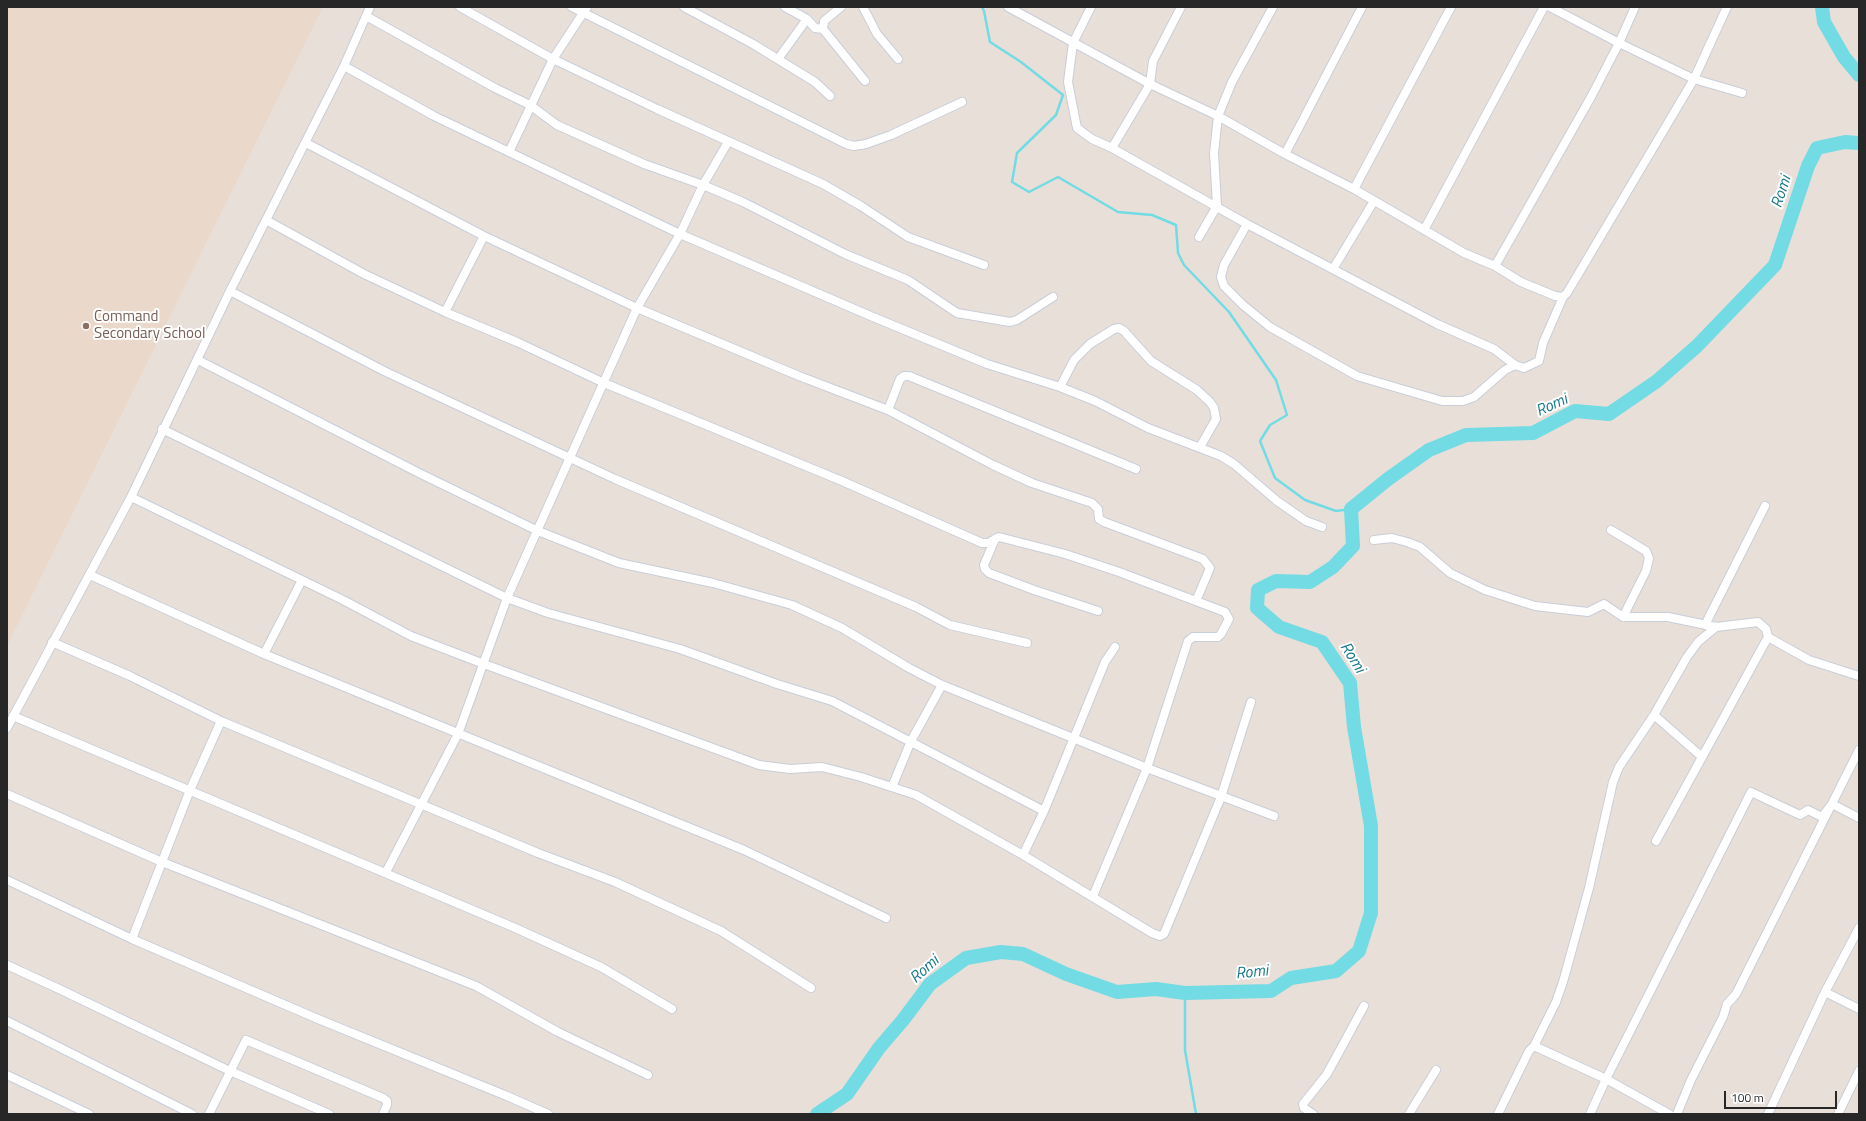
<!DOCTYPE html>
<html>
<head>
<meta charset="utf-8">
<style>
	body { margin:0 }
	#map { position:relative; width:1866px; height:1121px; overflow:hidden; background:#e9dfd9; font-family:"Titillium Web",sans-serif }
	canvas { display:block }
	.frame { position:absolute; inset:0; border:8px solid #272727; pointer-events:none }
	.scale { position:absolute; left:1724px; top:1091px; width:113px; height:18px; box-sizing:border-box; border:2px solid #272727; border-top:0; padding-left:5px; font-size:12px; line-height:14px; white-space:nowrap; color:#272727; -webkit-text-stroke:3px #fff; paint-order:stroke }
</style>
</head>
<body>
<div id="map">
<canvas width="1866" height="1121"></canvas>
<div class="frame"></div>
<div class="scale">100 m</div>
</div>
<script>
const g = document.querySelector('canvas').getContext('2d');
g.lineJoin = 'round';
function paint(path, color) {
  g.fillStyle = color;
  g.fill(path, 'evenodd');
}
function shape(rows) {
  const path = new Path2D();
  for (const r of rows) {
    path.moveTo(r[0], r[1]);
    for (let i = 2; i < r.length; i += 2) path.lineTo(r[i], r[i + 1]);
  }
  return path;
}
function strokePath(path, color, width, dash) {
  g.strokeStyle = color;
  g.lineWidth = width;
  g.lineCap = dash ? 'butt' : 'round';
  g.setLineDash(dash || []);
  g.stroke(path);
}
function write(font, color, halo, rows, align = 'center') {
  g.font = font + ' "Titillium Web",sans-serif';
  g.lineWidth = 4;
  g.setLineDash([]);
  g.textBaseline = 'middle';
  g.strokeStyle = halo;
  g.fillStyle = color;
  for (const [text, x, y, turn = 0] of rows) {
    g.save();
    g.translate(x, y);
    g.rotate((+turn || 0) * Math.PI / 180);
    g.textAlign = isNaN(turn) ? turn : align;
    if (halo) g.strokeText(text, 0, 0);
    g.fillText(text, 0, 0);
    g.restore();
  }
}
paint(shape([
	[7,7,323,7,7,646]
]), '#ead9ca');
strokePath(shape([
	[982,7,984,11,990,42,1021,62,1063,95,1056,115,1017,153,1012,182,1029,192,1058,177,1118,212,1152,215,1176,225,1178,253,1184,265,1229,312,1276,380,1287,415,1270,425,1260,441,1275,478,1305,500,1336,511,1351,509],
	[1185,993,1185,1050,1196,1114]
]), '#73dbe4', 2.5);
strokePath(shape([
	[1822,7,1824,22,1844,57,1859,75],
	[817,1114,847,1094,879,1048,903,1020,930,984,966,958,1001,952,1023,954,1066,974,1117,992,1156,989,1185,993,1271,991,1291,978,1336,971,1359,951,1371,913,1371,826,1354,727,1350,683,1322,642,1279,627,1257,608,1258,590,1276,581,1310,582,1333,567,1353,546,1351,509,1388,479,1429,450,1466,435,1533,433,1575,411,1609,414,1657,381,1697,346,1775,265,1808,166,1817,148,1845,142,1859,143]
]), '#73dbe4', 14);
const minor = shape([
	[460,7,553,59,657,109,823,184,861,206,908,237,984,265],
	[572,7,846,144,854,146,866,144,891,135,962,102],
	[684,7,753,44,815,82,830,96],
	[785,7,807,19,815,28,823,29,824,21,841,7],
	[863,7,877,34,898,59],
	[1008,7,1150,84,1218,116,1285,154,1354,189,1464,253,1495,266,1521,282,1555,296,1563,297],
	[1091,7,1073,43,1068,82,1077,128,1092,139,1112,148,1247,224,1437,324,1494,349,1515,365,1524,368,1539,361,1543,343,1563,297,1567,293,1694,79,1727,7],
	[1550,7,1619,43,1694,79,1742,93],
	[366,16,495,88,530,105,557,125,644,164,703,185,743,202,845,254,908,280,957,313,1010,322,1017,320,1053,297],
	[823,29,865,81],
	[778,59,807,19],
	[344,66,434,116,680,234,873,317,987,364,1060,387,1095,401,1148,428,1221,456,1234,464,1277,501,1306,521,1322,527],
	[306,143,484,236,637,308,799,376,888,410,993,465,1032,483,1092,503,1098,509,1099,519,1104,522,1203,559,1210,568,1196,601],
	[1112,148,1150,84,1153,61,1181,7],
	[509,152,553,59,587,7],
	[1285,154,1362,7],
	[1354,189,1451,7],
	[266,220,364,274,445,312,517,342,604,383,842,481,982,543,988,543,999,537,1065,554,1119,572,1225,612,1229,619,1221,634,1218,637,1193,637,1188,641,1147,768,1093,896],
	[1247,224,1224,265,1221,277,1224,286,1243,305,1270,327,1357,376,1442,401,1463,401,1474,397,1505,370,1515,365],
	[1424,230,1544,7],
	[1199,237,1217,206,1214,153,1218,116,1232,82,1273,7],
	[1495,266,1591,97,1619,43,1635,7],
	[1333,269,1374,201],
	[230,291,384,371,615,479,916,607,950,625,1027,643],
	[445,312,484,236],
	[198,360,419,473,538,531,619,563,713,583,792,605,842,628,909,668,942,685,1147,768,1274,816],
	[1060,387,1074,360,1090,344,1114,329,1119,328,1124,331,1151,361,1197,390,1210,402,1214,408,1216,419,1200,447],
	[888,410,900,379,904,376,909,376,1136,469],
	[162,429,507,598,548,613,680,649,777,684,832,701,1044,811],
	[131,497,343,600,411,636,484,664,759,765,790,769,822,767,861,777,916,795,1023,855,1152,933,1160,936,1164,934,1221,797,1251,702],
	[1611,530,1646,551,1649,558,1646,571,1623,617],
	[995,539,984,565,985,569,989,573,1034,590,1098,611],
	[1374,540,1392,538,1407,542,1420,547,1450,573,1485,590,1535,606,1588,612,1604,604,1623,617,1668,617,1716,627,1758,622,1766,629,1768,637,1809,660,1859,676],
	[90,575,264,654,744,850,886,918],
	[1705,625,1765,506],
	[52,642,130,676,221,721,538,853,615,882,721,931,811,988],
	[264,654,302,580],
	[1654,715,1702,757],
	[13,716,513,927,601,967,672,1009],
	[7,728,131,497,230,291,344,66,370,7],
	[892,787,911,741,942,685],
	[7,794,162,862,476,986,558,1032,648,1075],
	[1656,841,1768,637],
	[1023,855,1044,811,1105,662,1115,647],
	[386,872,458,734,507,598,637,308,680,234,703,185,728,142],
	[7,880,132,939,318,1019,507,1096,548,1114],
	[132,939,190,790,221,721],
	[7,965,57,988,230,1071,329,1114],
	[1825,992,1859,1009],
	[7,1021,192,1114],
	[1534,1046,1556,1002,1563,982,1589,888,1613,782,1619,767,1654,715,1687,657,1698,642,1716,627],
	[7,1075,89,1114],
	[209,1114,246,1040,383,1098,387,1101,387,1105,383,1114],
	[1313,1114,1304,1108,1303,1104,1327,1074,1364,1006],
	[1409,1114,1436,1070],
	[1498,1114,1529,1051,1534,1046,1606,1079,1669,1114],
	[1590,1114,1606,1079,1751,792,1800,815,1808,810,1822,817,1832,804,1859,818],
	[1677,1114,1691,1080,1723,1017,1727,1004,1736,994,1859,750],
	[1768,1114,1825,992,1859,928],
	[1838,1114,1859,1071]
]);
strokePath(minor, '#c8ced8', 10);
strokePath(minor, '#fff', 8);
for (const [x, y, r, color] of [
	[86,326,4,"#8d6e63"]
]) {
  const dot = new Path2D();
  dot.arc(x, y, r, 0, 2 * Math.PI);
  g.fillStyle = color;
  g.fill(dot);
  strokePath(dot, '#fff', 1.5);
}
write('15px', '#785e54', '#fff', [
	["Command",94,317],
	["Secondary School",94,334]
], 'left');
write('italic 16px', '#17798b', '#fff', [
	["Romi",1782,192,-72],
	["Romi",1552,406,-24],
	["Romi",1352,658,58],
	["Romi",925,970,-42],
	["Romi",1252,973,-6]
]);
</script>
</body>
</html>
